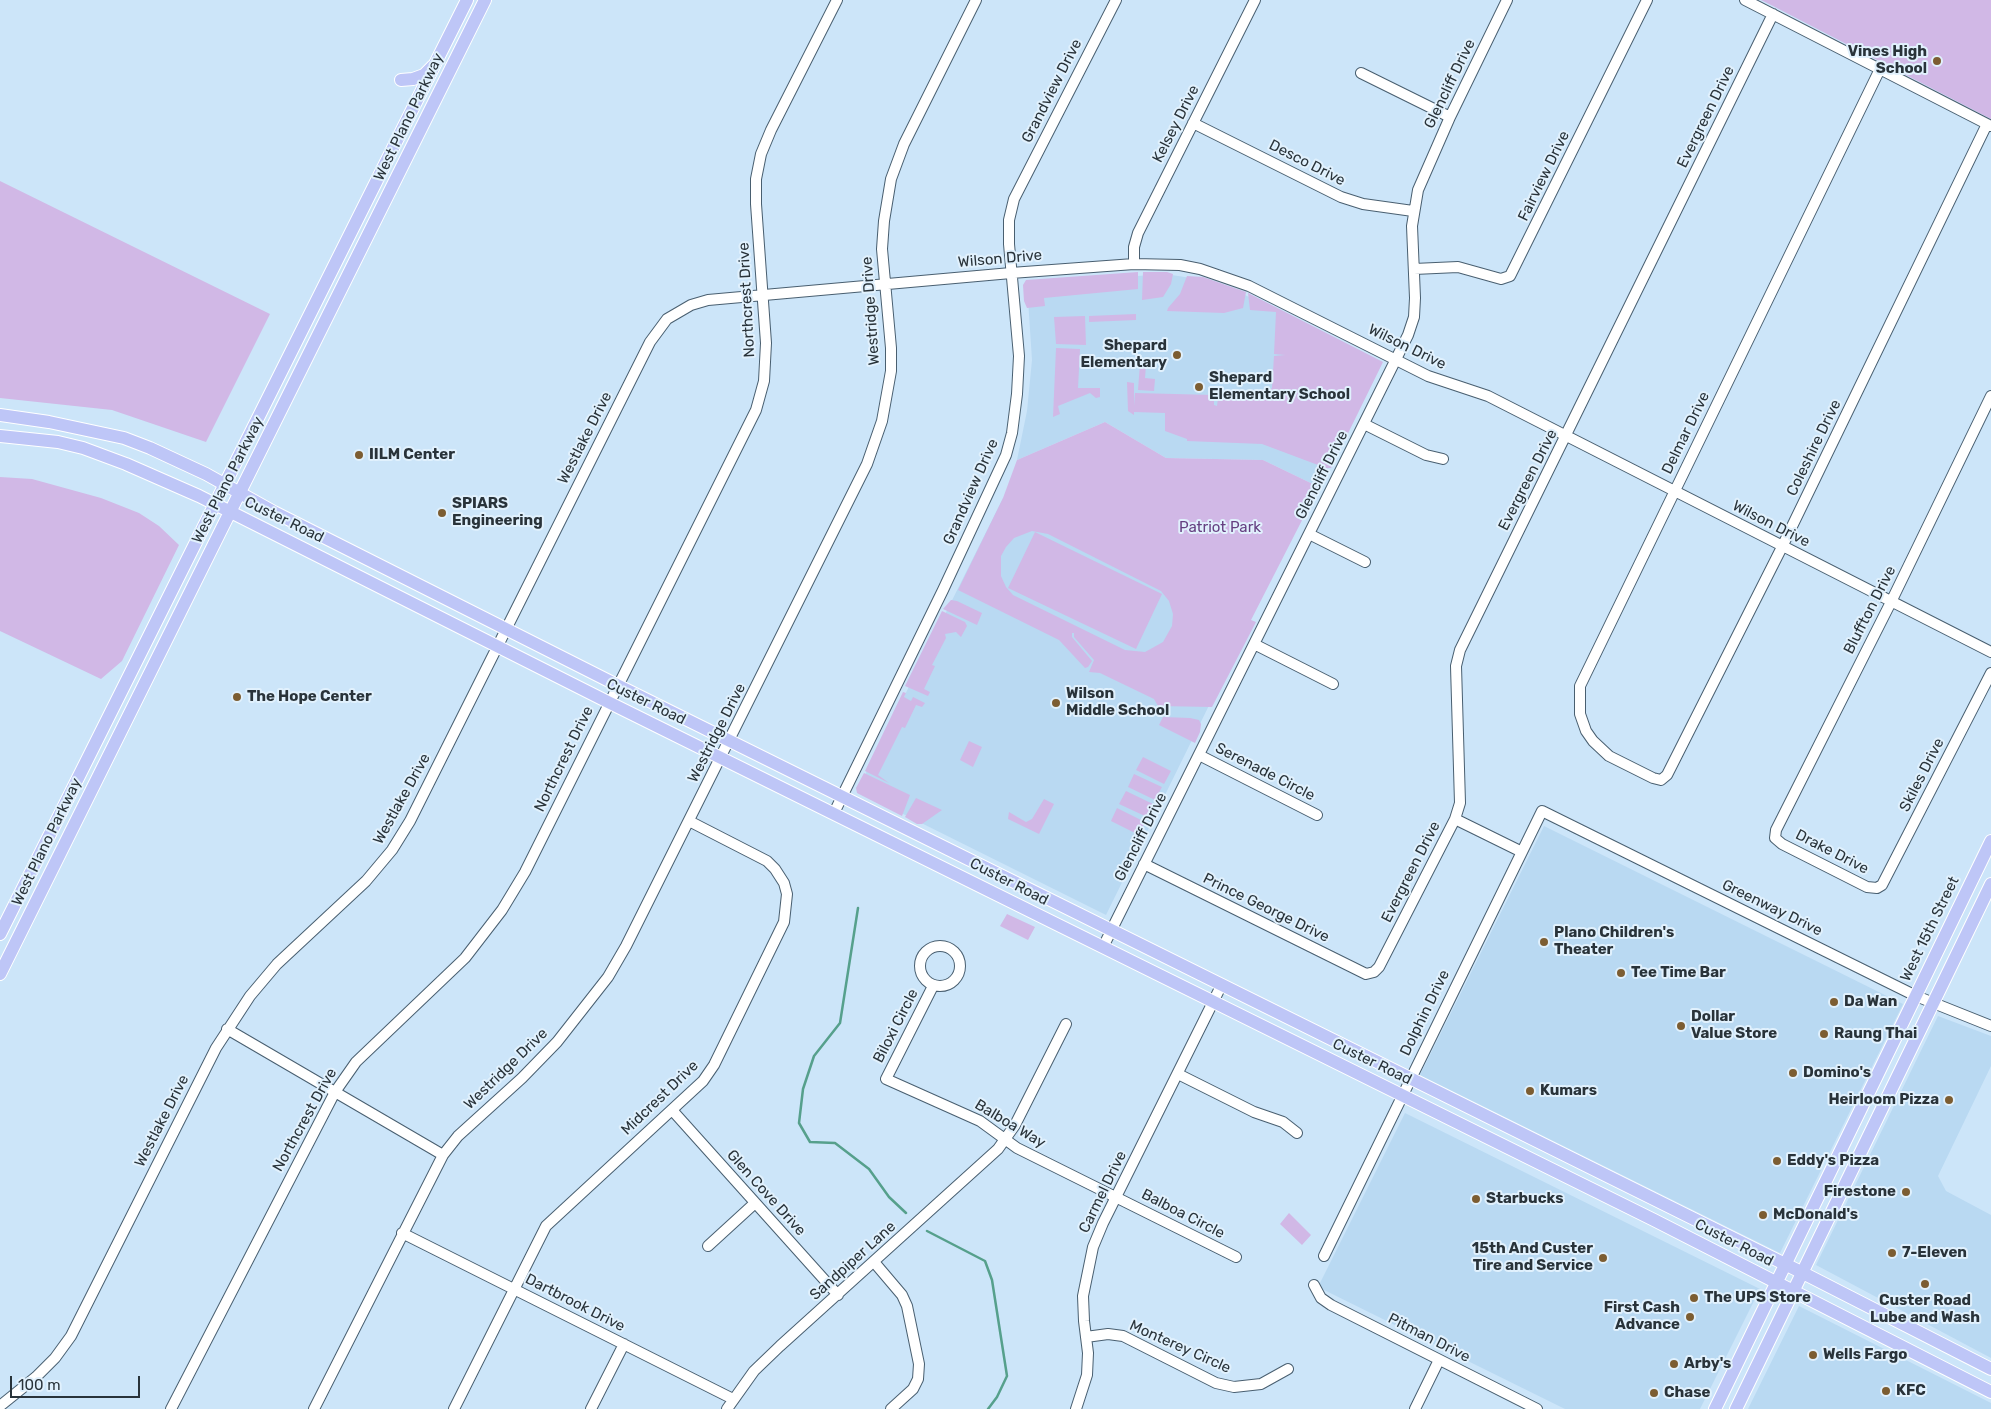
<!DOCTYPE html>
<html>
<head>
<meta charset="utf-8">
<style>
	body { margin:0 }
	#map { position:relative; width:1991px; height:1409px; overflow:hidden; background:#cce5f9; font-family:Rubik,sans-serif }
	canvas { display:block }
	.scale { position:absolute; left:10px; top:1376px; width:130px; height:22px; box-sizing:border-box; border:2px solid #29333a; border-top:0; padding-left:6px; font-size:15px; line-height:18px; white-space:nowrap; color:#29333a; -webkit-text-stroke:4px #e1f1fd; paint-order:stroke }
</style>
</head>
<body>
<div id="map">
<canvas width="1991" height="1409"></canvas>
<div class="scale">100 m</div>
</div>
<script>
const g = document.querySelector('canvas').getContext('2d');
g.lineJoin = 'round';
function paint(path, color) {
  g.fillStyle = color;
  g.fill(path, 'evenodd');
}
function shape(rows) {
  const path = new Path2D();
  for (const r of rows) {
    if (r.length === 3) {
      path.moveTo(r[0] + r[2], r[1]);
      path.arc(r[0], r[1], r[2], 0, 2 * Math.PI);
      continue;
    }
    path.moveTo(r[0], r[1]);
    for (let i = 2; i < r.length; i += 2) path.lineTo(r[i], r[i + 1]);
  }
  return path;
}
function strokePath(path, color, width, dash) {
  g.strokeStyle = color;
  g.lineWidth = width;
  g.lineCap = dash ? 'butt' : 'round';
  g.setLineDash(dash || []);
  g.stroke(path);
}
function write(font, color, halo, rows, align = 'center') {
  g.font = font + ' Rubik,sans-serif';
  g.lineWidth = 4;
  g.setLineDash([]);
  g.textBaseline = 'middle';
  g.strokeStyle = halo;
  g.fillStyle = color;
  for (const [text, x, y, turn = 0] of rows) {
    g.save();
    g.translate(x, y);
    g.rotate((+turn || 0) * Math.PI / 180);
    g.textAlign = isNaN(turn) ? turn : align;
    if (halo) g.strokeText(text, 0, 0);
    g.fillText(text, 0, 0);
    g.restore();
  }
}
paint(shape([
	[1165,274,1204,280,1237,291,1381,363,1319,487,1263,460,1166,458,1105,422,1017,460,1027,411,1032,360,1027,284],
	[1003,498,1251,620,1106,915,857,791],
	[1544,826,1903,1004,1780,1253,1420,1075],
	[1938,1016,1991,1036,1991,1066,1938,1176,1946,1191,1991,1215,1991,1358,1816,1265],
	[1405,1113,1760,1289,1700,1409,1565,1409,1318,1287],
	[1799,1306,1991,1403,1991,1409,1748,1409]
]), '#b9d9f2');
paint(shape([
	[1761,0,1991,0,1991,119,1773,6],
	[0,181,270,314,206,442,112,410,0,398],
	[1138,272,1138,289,1044,298,1045,306,1027,308,1024,301,1023,285,1026,280],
	[1143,272,1167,272,1173,274,1171,284,1163,297,1142,300],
	[1187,276,1203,277,1246,292,1243,308,1224,313,1167,311,1168,308,1180,294],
	[1248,293,1383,362,1331,468,1326,468,1262,444,1187,441,1187,439,1165,431,1165,413,1134,412,1134,415,1128,411,1127,382,1134,383,1134,406,1135,393,1214,395,1214,405,1217,406,1218,398,1260,399,1272,388,1274,356,1285,355,1274,354,1276,312,1250,310],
	[1136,314,1136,320,1089,322,1089,316],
	[1085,316,1086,345,1056,344,1054,317],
	[1056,348,1080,349,1078,388,1100,388,1100,397,1096,398,1090,393,1058,406,1060,414,1053,417],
	[1140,364,1146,365,1145,378,1155,379,1154,391,1138,390],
	[1105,422,1166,458,1263,460,1319,487,1251,620,1256,622,1212,707,1158,706,1154,699,1100,673,1089,672,1094,660,1074,637,1074,633,1072,633,1072,637,1092,661,1088,667,1085,668,1059,640,958,590,1003,498,1017,460],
	[1032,531,1048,534,1161,591,1169,601,1173,614,1172,626,1163,642,1145,652,1125,650,1013,595,1006,587,1001,576,1001,556,1006,547,1014,538],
	[0,477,32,479,101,498,139,513,159,526,179,545,122,661,101,679,0,631],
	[1035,532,1162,594,1136,649,1008,588],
	[951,600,957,601,982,613,977,625,943,609],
	[942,611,965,622,967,626,961,637,956,632,945,634,946,638,932,665,935,666,924,689,930,692,928,696,905,686],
	[903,692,906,693,904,697,911,701,913,697,925,703,922,707,916,705,905,728,902,727,878,775,889,783,865,771],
	[1163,717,1190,718,1199,720,1201,724,1200,732,1195,743,1159,725],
	[969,741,982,747,973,767,960,760],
	[1143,757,1171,771,1164,784,1136,770],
	[864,773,910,795,902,816,857,793,856,788],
	[1134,774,1162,787,1155,800,1128,787],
	[1126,791,1153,804,1147,817,1119,804],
	[916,798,942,810,922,824,917,824,905,817],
	[1044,799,1054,804,1039,834,1008,819,1009,812,1026,822,1032,819],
	[1117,808,1145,822,1139,835,1111,821],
	[1007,914,1035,927,1028,940,1000,926],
	[1289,1213,1311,1235,1302,1245,1280,1224]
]), '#d1b8e6');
strokePath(shape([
	[858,908,840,1023,814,1056,803,1089,799,1123,810,1142,835,1143,869,1169,889,1197,906,1213],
	[927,1231,985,1261,992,1280,1007,1376,997,1397,988,1409]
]), '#56a08c', 2.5);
const minor = shape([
	[1745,0,1991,126],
	[1880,69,1580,686,1580,714,1586,731,1593,741,1609,756,1653,778,1661,780,1667,775,1782,547,1987,124],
	[1361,73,1450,117],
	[1193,123,1341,197,1363,204,1413,211],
	[1134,264,1134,247,1138,233,1255,0],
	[1414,269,1458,267,1501,279,1510,276,1647,0],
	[1991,396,1891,602,1776,830,1775,838,1782,844,1867,887,1877,888,1882,885,1991,673],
	[1364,424,1426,455,1443,459],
	[1309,534,1365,562],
	[1254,644,1333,684],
	[1199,755,1317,815],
	[834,813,943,590,1006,455,1012,433,1017,394,1019,356,1009,244,1009,220,1014,199,1116,0],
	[1455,819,1522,852],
	[1144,864,1366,974,1374,972,1379,967,1455,819,1460,803,1456,666,1460,650,1773,14],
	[940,966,20],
	[1103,947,1408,335,1414,317,1415,298,1412,226,1418,190,1450,117,1507,0],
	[933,986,886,1079,980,1121,1017,1148,1236,1257],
	[227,1029,443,1155],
	[1178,1074,1254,1112,1283,1122,1297,1133],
	[672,1110,838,1295],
	[402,1233,733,1399],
	[708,1246,755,1203],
	[1324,1256,1542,811,1916,996,1991,1026],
	[874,1262,902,1295,907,1306,919,1364,918,1379,913,1389,891,1409],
	[1314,1285,1321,1298,1331,1305,1537,1409],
	[1086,1337,1108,1334,1123,1336,1216,1383,1234,1387,1261,1384,1288,1369],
	[0,1406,36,1377,55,1358,71,1336,216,1048,250,996,277,964,366,881,392,850,410,821,650,342,667,319,691,305,708,300,1011,273,1134,264,1180,265,1200,269,1249,286,1428,376,1488,396,1991,652],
	[171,1409,335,1092,356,1062,465,958,502,910,525,872,756,410,764,381,766,343,756,204,756,179,761,154,771,130,837,0],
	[314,1409,443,1155,458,1136,522,1078,557,1042,608,977,626,946,867,464,882,421,891,371,891,348,882,249,884,221,891,179,904,144,976,0],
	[454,1409,546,1226,703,1081,714,1065,784,922,787,894,784,883,775,869,767,861,689,821],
	[591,1409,624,1344],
	[727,1409,754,1371,780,1346,998,1149,1015,1125,1066,1024],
	[1076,1409,1087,1375,1088,1353,1084,1321,1083,1296,1093,1247,1103,1223,1221,986],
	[1415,1409,1439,1360]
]);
const major = shape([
	[401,80,413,79,424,75,433,66],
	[0,415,49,422,124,438,150,448,206,474,274,512,617,685,1803,1273,1991,1369],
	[0,436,58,442,83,448,126,464,199,496,608,702,1654,1220,1991,1392],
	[0,934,467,0],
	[0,974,485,0],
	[1715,1409,1991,841],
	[1736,1409,1991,884]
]);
strokePath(minor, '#495f70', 12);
strokePath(major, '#fff', 14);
strokePath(minor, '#fff', 10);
strokePath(major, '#bec6f7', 12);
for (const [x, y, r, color] of [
	[1937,61,5,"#7c5d32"],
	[1177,355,5,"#7c5d32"],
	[1199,387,5,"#7c5d32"],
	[359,455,5,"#7c5d32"],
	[442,513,5,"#7c5d32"],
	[237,697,5,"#7c5d32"],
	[1056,703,5,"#7c5d32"],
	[1544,942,5,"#7c5d32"],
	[1621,973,5,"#7c5d32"],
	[1834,1002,5,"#7c5d32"],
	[1681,1026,5,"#7c5d32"],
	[1824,1034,5,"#7c5d32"],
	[1793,1073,5,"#7c5d32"],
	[1530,1091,5,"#7c5d32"],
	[1949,1100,5,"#7c5d32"],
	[1777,1161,5,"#7c5d32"],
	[1906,1192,5,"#7c5d32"],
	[1476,1199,5,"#7c5d32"],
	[1763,1215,5,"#7c5d32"],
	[1892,1253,5,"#7c5d32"],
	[1603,1258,5,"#7c5d32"],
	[1925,1284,5,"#7c5d32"],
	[1694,1298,5,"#7c5d32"],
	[1690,1317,5,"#7c5d32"],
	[1813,1355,5,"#7c5d32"],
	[1674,1364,5,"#7c5d32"],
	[1886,1391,5,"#7c5d32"],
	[1654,1393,5,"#7c5d32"]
]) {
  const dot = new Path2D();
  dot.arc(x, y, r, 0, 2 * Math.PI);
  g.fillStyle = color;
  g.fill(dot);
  strokePath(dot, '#e1f1fd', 2);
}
write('bold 15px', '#29333a', '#e1f1fd', [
	["Vines High",1927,52,"right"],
	["School",1927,69,"right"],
	["Shepard",1167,346,"right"],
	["Elementary",1167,363,"right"],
	["Shepard",1209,378],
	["Elementary School",1209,395],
	["IILM Center",369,455],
	["SPIARS",452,504],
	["Engineering",452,521],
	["Wilson",1066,694],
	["Middle School",1066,711],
	["The Hope Center",247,697],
	["Plano Children's",1554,933],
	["Theater",1554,950],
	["Tee Time Bar",1631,973],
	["Da Wan",1844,1002],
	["Dollar",1691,1017],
	["Value Store",1691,1034],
	["Raung Thai",1834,1034],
	["Domino's",1803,1073],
	["Kumars",1540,1091],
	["Heirloom Pizza",1939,1100,"right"],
	["Eddy's Pizza",1787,1161],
	["Firestone",1896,1192,"right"],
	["Starbucks",1486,1199],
	["McDonald's",1773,1215],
	["15th And Custer",1593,1249,"right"],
	["Tire and Service",1593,1266,"right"],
	["7-Eleven",1902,1253],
	["The UPS Store",1704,1298],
	["Custer Road",1925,1301,"center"],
	["Lube and Wash",1925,1318,"center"],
	["First Cash",1680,1308,"right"],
	["Advance",1680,1325,"right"],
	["Wells Fargo",1823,1355],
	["Arby's",1684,1364],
	["KFC",1896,1391],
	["Chase",1664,1393]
], 'left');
write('15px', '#29333a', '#e1f1fd', [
	["Glencliff Drive",1450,84,-64],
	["Grandview Drive",1052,91,-63],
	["West Plano Parkway",409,117,-64],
	["Evergreen Drive",1706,117,-64],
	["Kelsey Drive",1176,124,-63],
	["Desco Drive",1307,163,27],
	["Fairview Drive",1544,176,-64],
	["Wilson Drive",1000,259,-5],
	["Northcrest Drive",747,300,-93],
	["Westridge Drive",871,311,-94],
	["Wilson Drive",1407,347,26],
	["Delmar Drive",1686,433,-64],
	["Westlake Drive",585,438,-63],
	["Coleshire Drive",1814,448,-64],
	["Glencliff Drive",1322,475,-63],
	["West Plano Parkway",228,480,-63],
	["Evergreen Drive",1528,480,-63],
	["Grandview Drive",971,492,-66],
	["Custer Road",284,520,26],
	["Wilson Drive",1771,524,27],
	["Bluffton Drive",1870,610,-63],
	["Custer Road",646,702,26],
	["Westridge Drive",717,733,-63],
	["Northcrest Drive",564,759,-64],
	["Serenade Circle",1265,772,27],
	["Skiles Drive",1922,775,-63],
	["Westlake Drive",402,799,-61],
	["Glencliff Drive",1141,837,-63],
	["West Plano Parkway",47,842,-64],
	["Drake Drive",1832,852,27],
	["Evergreen Drive",1411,872,-63],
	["Custer Road",1009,882,27],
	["Prince George Drive",1266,908,26],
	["Greenway Drive",1772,908,26],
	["West 15th Street",1930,929,-64],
	["Dolphin Drive",1425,1013,-64],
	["Biloxi Circle",896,1026,-63],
	["Custer Road",1372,1062,26],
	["Westridge Drive",506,1069,-44],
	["Midcrest Drive",660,1098,-44],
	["Northcrest Drive",305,1120,-61],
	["Westlake Drive",162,1121,-63],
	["Balboa Way",1010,1124,31],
	["Carmel Drive",1103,1192,-64],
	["Glen Cove Drive",766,1193,48],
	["Balboa Circle",1183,1214,27],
	["Custer Road",1734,1243,27],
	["Sandpiper Lane",853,1261,-42],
	["Dartbrook Drive",575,1303,27],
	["Pitman Drive",1429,1338,27],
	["Monterey Circle",1180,1347,24]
]);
write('15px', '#664082', '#e1f1fd', [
	["Patriot Park",1220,528]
]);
</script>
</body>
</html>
